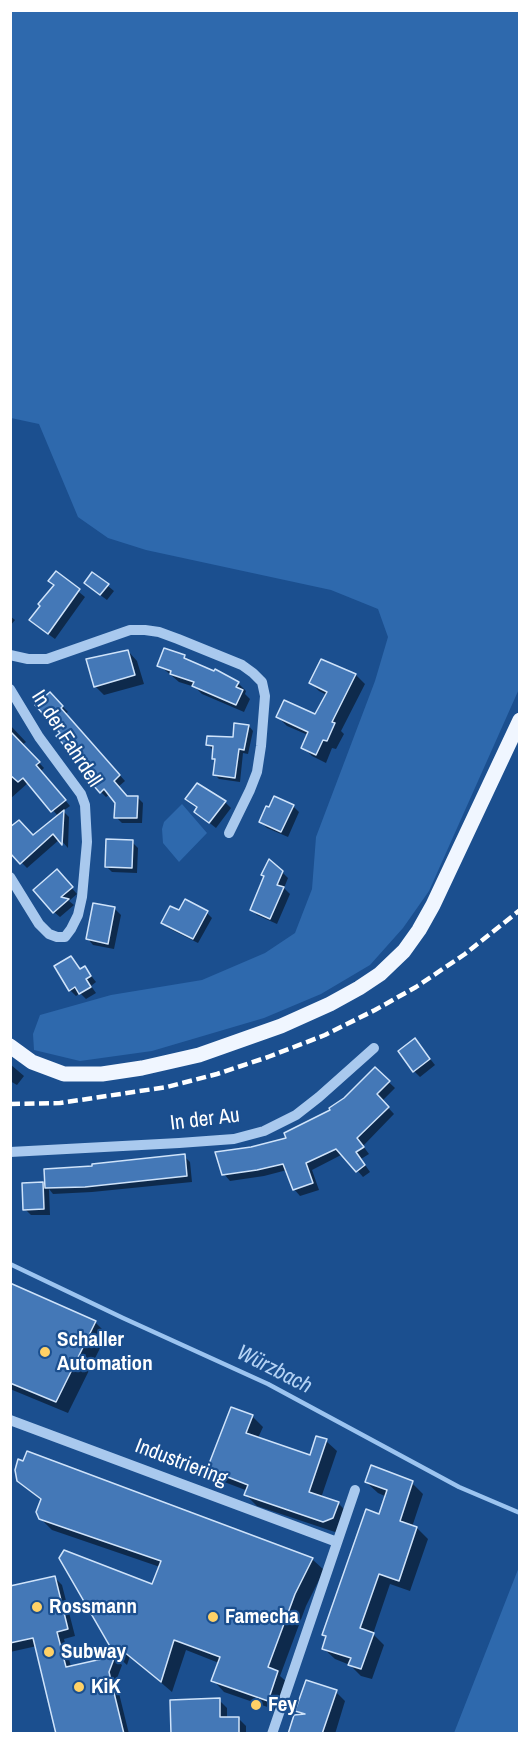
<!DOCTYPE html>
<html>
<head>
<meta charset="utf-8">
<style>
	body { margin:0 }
	#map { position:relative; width:530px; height:1744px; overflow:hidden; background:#1b4f8f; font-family:"Archivo Narrow",sans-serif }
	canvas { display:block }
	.frame { position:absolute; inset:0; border:12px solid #fff; pointer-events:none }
</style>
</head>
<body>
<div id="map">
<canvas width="530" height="1744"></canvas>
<div class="frame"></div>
</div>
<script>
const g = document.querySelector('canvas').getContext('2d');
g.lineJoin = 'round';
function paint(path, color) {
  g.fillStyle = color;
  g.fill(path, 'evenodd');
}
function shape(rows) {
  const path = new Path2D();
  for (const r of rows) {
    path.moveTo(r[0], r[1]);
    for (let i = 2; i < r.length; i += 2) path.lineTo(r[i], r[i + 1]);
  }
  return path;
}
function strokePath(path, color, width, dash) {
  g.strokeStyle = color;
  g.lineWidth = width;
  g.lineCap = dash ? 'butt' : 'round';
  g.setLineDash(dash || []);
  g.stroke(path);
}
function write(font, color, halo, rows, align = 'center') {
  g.font = font + ' "Archivo Narrow",sans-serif';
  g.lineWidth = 4.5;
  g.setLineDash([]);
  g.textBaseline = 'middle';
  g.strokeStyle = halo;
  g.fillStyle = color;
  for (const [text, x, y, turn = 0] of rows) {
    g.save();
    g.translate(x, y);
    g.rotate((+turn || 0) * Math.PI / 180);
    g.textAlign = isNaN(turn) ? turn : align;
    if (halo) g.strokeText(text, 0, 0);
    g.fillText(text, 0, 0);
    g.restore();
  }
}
paint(shape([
	[10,11,519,11,519,689,429,891,403,928,370,965,321,994,264,1018,152,1051,80,1061,34,1050,33,1034,40,1015,111,995,202,980,265,953,295,933,312,889,316,837,375,681,388,637,378,609,331,590,146,550,108,538,78,517,39,424,11,418],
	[182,804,207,833,179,862,163,843,162,829,164,822],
	[519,1567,519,1733,454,1733]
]), '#2e69ad');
paint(shape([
	[56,573,85,597,55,639,37,626,55,586],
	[108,586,114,591,107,600,92,589],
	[10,616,15,620,10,626],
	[128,651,137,661,144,684,104,695,95,686],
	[184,657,189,662,238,683,246,691,245,694,250,699,244,712,202,694,195,687,179,682,159,665],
	[321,661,356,675,365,684,341,731,344,734,336,749,332,748,326,763,312,756,303,747,308,735,287,726,278,717,316,716,327,695,319,691,310,682],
	[50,694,68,712,65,714,125,781,118,787,127,797,138,798,143,803,142,823,122,823,116,817,117,802,110,794,106,797,101,792,62,733],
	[10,725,26,742,22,745,44,768,41,771,70,806,63,811,69,817,68,848,60,839,27,868,10,851,33,837,58,816,29,782,10,799],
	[249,726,253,731,248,754,243,753,240,782,219,779,215,775,216,761,213,758,213,750,208,745,234,739],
	[187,799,225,802,231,808,216,828,196,812,198,808],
	[293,806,299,812,288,837,267,828,261,822],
	[132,842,138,848,137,873,112,872,106,866],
	[282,872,288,878,284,888,290,894,277,924,257,915,251,909],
	[62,877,77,894,69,901,74,905,60,917,54,912],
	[94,905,115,909,121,915,114,949,93,945,88,939],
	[179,912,207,913,212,918,198,943,168,928,163,922],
	[71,958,81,970,85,968,96,982,91,986,96,993,86,999,80,993,76,996,70,990],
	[415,1040,435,1065,420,1077,414,1071],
	[10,1064,24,1076,17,1085,10,1081],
	[375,1069,395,1088,382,1101,394,1114,363,1146,369,1154,361,1159,370,1172,363,1177,343,1154,312,1170,319,1190,300,1196,294,1189,287,1170,264,1176,230,1181,224,1174,252,1148,288,1139,332,1111],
	[184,1156,190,1162,192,1182,92,1192,53,1194,49,1189,50,1215,31,1215,25,1209,43,1184,47,1188,46,1170,94,1168],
	[10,1285,95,1322,107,1334,68,1413,10,1389],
	[252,1416,263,1427,258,1438,311,1456,326,1441,337,1451,321,1498,338,1503,349,1514,340,1531,335,1532,257,1506,246,1495,248,1491,219,1480,209,1469],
	[18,1480,312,1559,324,1570,306,1606,280,1676,289,1684,279,1711,224,1692,213,1680,219,1663,186,1650,172,1692,130,1656,127,1665,116,1655,61,1558,153,1586,160,1567,52,1530,40,1518,42,1501],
	[366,1482,412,1483,423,1494,412,1527,417,1528,428,1539,410,1591,390,1584,373,1634,384,1645,372,1679,361,1676,350,1665,335,1659,323,1648,327,1638,324,1635,380,1516,387,1497,378,1493],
	[54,1577,62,1585,75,1636,64,1639,71,1667,114,1658,122,1665,116,1681,129,1734,58,1734,37,1646,10,1652,10,1588],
	[336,1692,345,1701,335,1734,290,1734,302,1716,297,1711],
	[219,1700,227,1708,227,1719,238,1718,246,1726,246,1734,173,1734]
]), '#0007');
strokePath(shape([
	[10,1264,123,1318,268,1384,459,1487,520,1513]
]), '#9cc4f0', 4.5);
const building = shape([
	[56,571,80,589,48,634,29,620,40,606,38,604,54,585,48,581,56,571],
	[92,572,109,584,100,595,84,583,92,572],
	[164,648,185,655,184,658,214,671,215,669,239,682,236,687,243,690,236,705,192,686,194,682,170,674,171,671,157,666,164,648],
	[128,650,135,675,94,687,86,659,128,650],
	[321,659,356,674,332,722,335,723,327,741,323,740,316,755,301,748,308,732,276,717,284,700,315,714,327,692,309,683,321,659],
	[50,692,63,706,61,708,120,775,114,781,127,796,138,796,137,818,114,818,115,803,104,789,100,793,81,771,85,769,56,736,60,733,35,705,50,692],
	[234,723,249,725,244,750,239,749,235,778,213,775,215,759,212,759,213,746,206,745,207,736,233,737,234,723],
	[10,731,40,762,36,765,66,800,51,812,23,778,18,782,10,775,10,731],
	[197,783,226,801,209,823,194,812,197,807,185,799,197,783],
	[274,796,294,805,281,832,259,822,266,806,269,807,274,796],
	[64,810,62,845,53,834,20,864,10,853,10,827,19,820,33,835,64,810],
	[106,839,133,840,132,868,105,867,106,839],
	[269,859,283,871,277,885,284,887,270,919,250,910,264,876,261,875,269,859],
	[57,869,73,887,61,897,69,899,53,913,33,890,57,869],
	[185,899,208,911,193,939,161,923,170,906,179,910,185,899],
	[93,903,115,907,108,944,86,939,93,903],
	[71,956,80,969,85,966,91,976,86,979,91,987,79,994,75,987,69,991,54,966,71,956],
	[415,1038,430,1059,413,1072,398,1051,415,1038],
	[375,1067,390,1081,377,1094,389,1107,357,1138,364,1147,356,1152,365,1165,356,1172,336,1149,306,1163,313,1183,293,1190,283,1164,257,1170,222,1175,215,1152,251,1147,286,1138,284,1133,330,1110,329,1108,344,1098,375,1067],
	[185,1154,187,1176,85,1187,45,1188,44,1169,92,1166,92,1164,185,1154],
	[43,1182,44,1209,23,1210,22,1183,43,1182],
	[10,1283,96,1321,56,1402,10,1383,10,1283],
	[231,1407,253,1415,246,1433,310,1455,316,1436,327,1439,309,1492,339,1502,333,1518,323,1522,244,1495,248,1485,207,1469,231,1407],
	[27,1451,313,1558,295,1594,268,1667,278,1671,268,1701,211,1681,220,1657,174,1640,161,1682,118,1647,115,1655,59,1558,64,1550,152,1584,161,1561,39,1519,36,1512,41,1499,17,1481,15,1470,18,1459,23,1461,27,1451],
	[371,1465,413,1481,400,1521,417,1527,399,1581,379,1574,360,1628,374,1633,361,1669,348,1665,351,1658,322,1649,326,1636,322,1635,366,1509,379,1514,387,1490,365,1482,371,1465],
	[55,1576,68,1629,57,1632,66,1667,115,1656,109,1672,124,1734,56,1734,33,1638,10,1643,10,1586,55,1576],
	[306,1680,337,1690,322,1734,288,1734,294,1715,305,1714,295,1711,306,1680],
	[220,1698,220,1717,239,1717,239,1734,171,1734,170,1700,220,1698]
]);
paint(building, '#4478b7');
strokePath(building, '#cfe3fa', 1.5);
strokePath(shape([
	[10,655,28,659,47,659,130,630,145,630,159,632,178,639,242,665,253,673,262,682,265,696,261,746,257,772,250,790,229,833],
	[10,689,39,737,81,794,85,805,87,842,82,897,78,915,71,929,65,937,57,937,49,934,39,924,10,877],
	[10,1152,179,1143,234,1139,264,1131,296,1115,319,1097,374,1048],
	[10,1420,337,1542],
	[272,1734,355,1490]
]), '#a9c9ee', 10);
strokePath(shape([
	[10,1046,32,1062,64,1074,102,1074,142,1068,199,1055,281,1026,330,1004,359,988,380,974,404,951,419,930,433,905,520,720]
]), '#f0f6ff', 15);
strokePath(shape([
	[10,1104,60,1103,167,1087,217,1074,268,1057,325,1035,375,1010,416,987,465,954,520,910]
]), '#fff', 4.5, [10, 4.5]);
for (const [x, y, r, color] of [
	[45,1352,6,"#ffd166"],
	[37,1607,6,"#ffd166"],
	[213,1617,6,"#ffd166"],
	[49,1652,6,"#ffd166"],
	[79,1687,6,"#ffd166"],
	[256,1705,6,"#ffd166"]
]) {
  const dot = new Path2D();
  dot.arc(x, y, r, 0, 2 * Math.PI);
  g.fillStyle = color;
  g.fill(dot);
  strokePath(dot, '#1b4f8f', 2);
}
write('21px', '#fff', '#1b4f8f', [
	["In der Fahrdell",66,739,57],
	["In der Au",205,1120,-7],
	["Industriering",181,1463,21]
]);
write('bold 21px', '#fff', '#1b4f8f', [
	["Schaller",57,1340],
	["Automation",57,1364],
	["Rossmann",49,1607],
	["Famecha",225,1617],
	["Subway",61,1652],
	["KiK",91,1687],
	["Fey",268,1705]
], 'left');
write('italic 22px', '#b5d3f5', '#1b4f8f', [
	["Würzbach",274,1370,27]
]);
</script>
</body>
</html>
